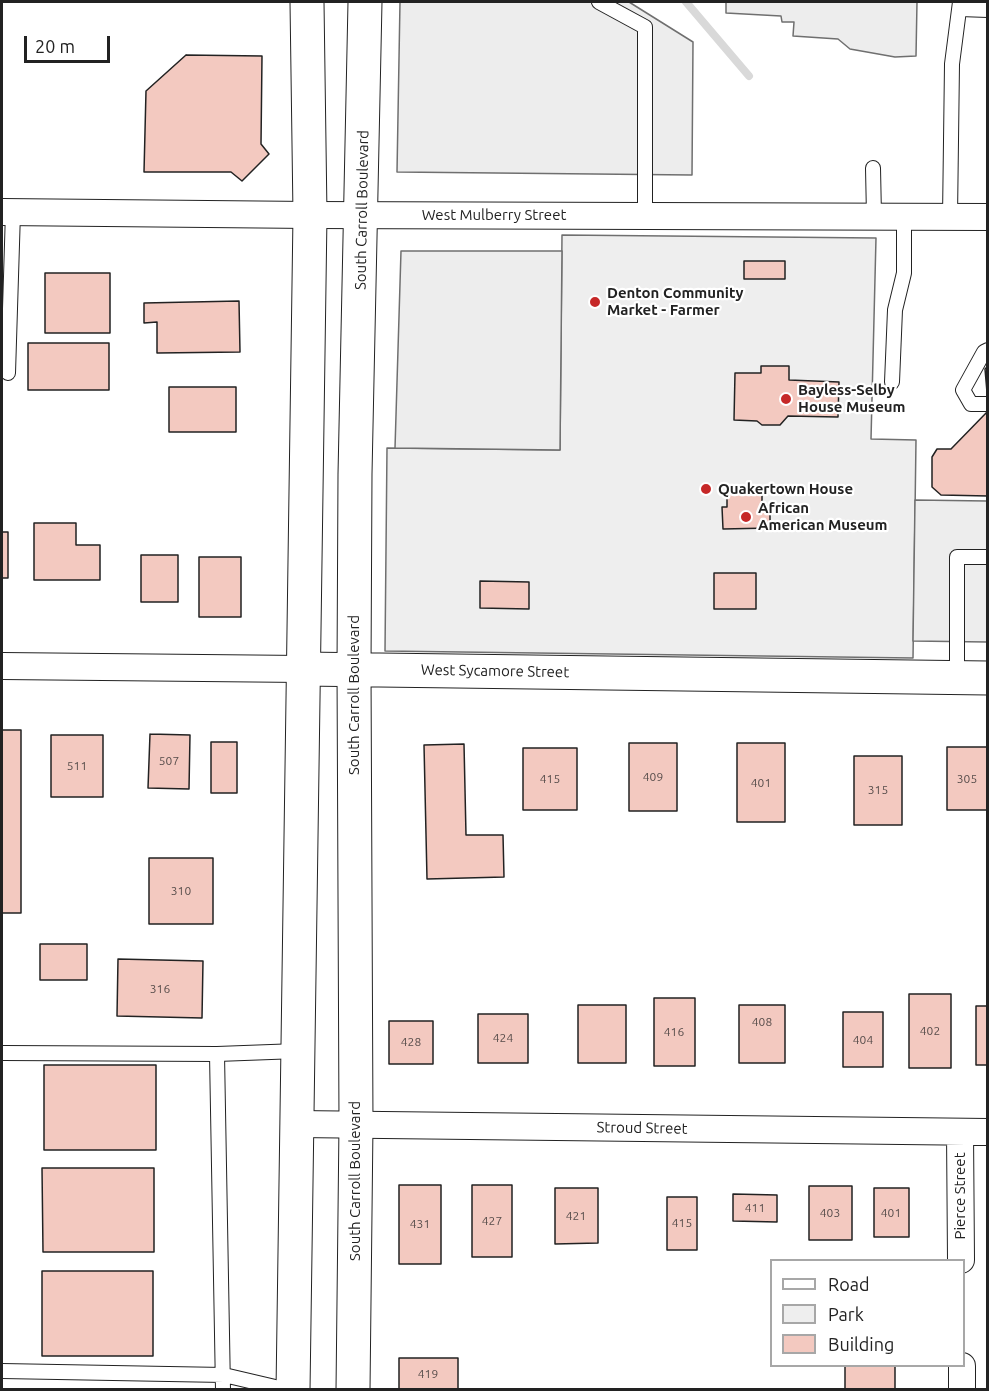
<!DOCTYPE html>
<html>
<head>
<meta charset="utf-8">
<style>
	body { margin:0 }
	#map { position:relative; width:989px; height:1391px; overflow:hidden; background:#fff; font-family:Ubuntu,sans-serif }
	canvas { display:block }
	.frame { position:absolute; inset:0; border:3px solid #222; pointer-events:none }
	.legend { position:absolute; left:770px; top:1259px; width:195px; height:108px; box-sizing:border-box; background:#fff; border:2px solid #a7a7a7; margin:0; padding:8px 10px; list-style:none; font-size:18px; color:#222 }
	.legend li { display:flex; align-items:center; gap:12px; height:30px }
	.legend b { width:30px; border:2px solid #a7a7a7 }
	.scale { position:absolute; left:24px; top:36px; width:86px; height:27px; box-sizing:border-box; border:3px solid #222; border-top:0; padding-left:8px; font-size:18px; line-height:21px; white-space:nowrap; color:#222; -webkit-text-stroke:4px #fff; paint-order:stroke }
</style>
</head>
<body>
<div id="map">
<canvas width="989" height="1391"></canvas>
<div class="frame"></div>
<ul class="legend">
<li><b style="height:8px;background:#fff"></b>Road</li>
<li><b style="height:16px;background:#eee"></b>Park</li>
<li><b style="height:16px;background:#f3c9c0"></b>Building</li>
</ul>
<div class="scale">20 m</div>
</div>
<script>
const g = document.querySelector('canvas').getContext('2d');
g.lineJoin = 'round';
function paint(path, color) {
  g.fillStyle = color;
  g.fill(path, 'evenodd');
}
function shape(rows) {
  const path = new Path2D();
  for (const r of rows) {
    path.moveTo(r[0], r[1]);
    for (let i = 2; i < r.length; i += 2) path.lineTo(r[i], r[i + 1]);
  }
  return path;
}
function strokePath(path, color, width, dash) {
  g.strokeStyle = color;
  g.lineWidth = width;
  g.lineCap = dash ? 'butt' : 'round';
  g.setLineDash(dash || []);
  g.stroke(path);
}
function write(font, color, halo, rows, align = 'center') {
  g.font = font + ' Ubuntu,sans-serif';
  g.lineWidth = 4.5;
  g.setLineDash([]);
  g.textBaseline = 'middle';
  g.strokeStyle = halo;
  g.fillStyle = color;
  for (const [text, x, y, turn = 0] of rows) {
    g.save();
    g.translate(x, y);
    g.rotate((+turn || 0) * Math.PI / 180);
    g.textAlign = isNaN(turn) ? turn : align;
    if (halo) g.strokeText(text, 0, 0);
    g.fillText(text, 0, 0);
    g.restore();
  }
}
const green = shape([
	[562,235,876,238,871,439,916,440,913,658,385,651,387,448,560,450,562,235]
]);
paint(green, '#eee');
strokePath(green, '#6f6f6f', 1.5);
const parking = shape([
	[400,2,629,2,693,42,692,175,397,172,400,2],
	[726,2,917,2,916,56,895,57,850,49,838,39,793,36,794,22,782,22,781,16,726,13,726,2],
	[401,251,562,251,560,450,395,448,401,251],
	[915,500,987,501,987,642,913,641,915,500]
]);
paint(parking, '#ededed');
strokePath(parking, '#6f6f6f', 1.5);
strokePath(shape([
	[686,2,749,76]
]), '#d9d9d9', 8);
const building = shape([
	[186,55,262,56,261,144,269,154,242,181,231,172,144,172,146,91,186,55],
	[744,261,785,261,785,279,744,279,744,261],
	[45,273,110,273,110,333,45,333,45,273],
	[239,301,240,352,157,353,157,322,144,323,144,303,239,301],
	[28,343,109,343,109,390,28,390,28,343],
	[761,366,789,366,789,380,839,382,838,417,788,416,780,425,762,425,757,421,734,420,735,373,761,373,761,366],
	[988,366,988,404,985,369,988,366],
	[169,387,236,387,236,432,169,432,169,387],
	[988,411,988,496,941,495,932,487,932,457,937,449,951,449,988,411],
	[727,489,762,489,762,506,770,506,770,528,723,529,722,507,727,507,727,489],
	[34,523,76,523,76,545,100,545,100,580,34,580,34,523],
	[2,532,8,532,8,578,2,578,2,532],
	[141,555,178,555,178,602,141,602,141,555],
	[199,557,241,557,241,617,199,617,199,557],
	[714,573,756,573,756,609,714,609,714,573],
	[480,581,529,582,529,609,480,608,480,581],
	[2,730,21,730,21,913,2,913,2,730],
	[150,734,190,735,189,789,148,788,150,734],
	[51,735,103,735,103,797,51,797,51,735],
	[211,742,237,742,237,793,211,793,211,742],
	[629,743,677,743,677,811,629,811,629,743],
	[737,743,785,743,785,822,737,822,737,743],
	[464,744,466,835,503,835,504,877,427,879,424,745,464,744],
	[947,747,988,747,988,810,947,810,947,747],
	[523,748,577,748,577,810,523,810,523,748],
	[854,756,902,756,902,825,854,825,854,756],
	[149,858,213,858,213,924,149,924,149,858],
	[40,944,87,944,87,980,40,980,40,944],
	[118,959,203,961,202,1018,117,1016,118,959],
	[909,994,951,994,951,1068,909,1068,909,994],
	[654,998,695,998,695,1066,654,1066,654,998],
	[578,1005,626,1005,626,1063,578,1063,578,1005],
	[739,1005,785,1005,785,1063,739,1063,739,1005],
	[976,1006,988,1006,988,1065,976,1065,976,1006],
	[843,1012,883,1012,883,1067,843,1067,843,1012],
	[478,1014,528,1014,528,1063,478,1063,478,1014],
	[389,1021,433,1021,433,1064,389,1064,389,1021],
	[44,1065,156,1065,156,1150,44,1150,44,1065],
	[42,1168,154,1168,154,1252,43,1252,42,1168],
	[399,1185,441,1185,441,1264,399,1264,399,1185],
	[472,1185,512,1185,512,1257,472,1257,472,1185],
	[809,1186,852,1186,852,1240,809,1240,809,1186],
	[555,1188,598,1188,598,1243,555,1244,555,1188],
	[874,1188,909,1188,909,1237,874,1237,874,1188],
	[733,1194,777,1195,777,1222,733,1221,733,1194],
	[667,1197,697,1197,697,1250,667,1250,667,1197],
	[42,1271,153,1271,153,1356,42,1356,42,1271],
	[399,1358,458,1358,458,1390,399,1390,399,1358],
	[845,1366,895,1366,895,1390,845,1390,845,1366]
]);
paint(building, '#f3c9c0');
strokePath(building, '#222', 1.5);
const lane = shape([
	[599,2,645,27,645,216],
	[960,9,988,10],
	[873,168,874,216],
	[950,217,952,64,960,2],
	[988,350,984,352,963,390,971,404,988,404],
	[8,373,13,212],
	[892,382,895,310,904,273,904,217],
	[957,677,957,557,988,557],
	[2,1053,217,1054,298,1051],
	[217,1054,223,1390],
	[2,1371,224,1375,288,1390]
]);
const street = shape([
	[2,212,310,215,988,217],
	[2,666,303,669],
	[297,1124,988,1132],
	[960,1132,961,1260],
	[962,1366,962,1390]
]);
const secondary = shape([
	[303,669,988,678],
	[293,1390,310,215,307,2],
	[353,1390,356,1124,354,669,355,474,365,2]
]);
strokePath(lane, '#222', 16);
strokePath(street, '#222', 28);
strokePath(secondary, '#222', 35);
strokePath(lane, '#fff', 14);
strokePath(street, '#fff', 26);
strokePath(secondary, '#fff', 33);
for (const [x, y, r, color] of [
	[595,302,6,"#c62828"],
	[786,399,6,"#c62828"],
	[706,489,6,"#c62828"],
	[746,517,6,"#c62828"]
]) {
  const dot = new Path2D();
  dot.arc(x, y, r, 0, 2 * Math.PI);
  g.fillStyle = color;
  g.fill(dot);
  strokePath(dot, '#fff', 2);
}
write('12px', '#564c4a', null, [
	["507",169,761],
	["511",77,766],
	["409",653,777],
	["415",550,779],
	["305",967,779],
	["401",761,783],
	["315",878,790],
	["310",181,891],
	["316",160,989],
	["408",762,1022],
	["402",930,1031],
	["416",674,1032],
	["424",503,1038],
	["404",863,1040],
	["428",411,1042],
	["411",755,1208],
	["403",830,1213],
	["401",891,1213],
	["421",576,1216],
	["427",492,1221],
	["415",682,1223],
	["431",420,1224],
	["419",428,1374]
]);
write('15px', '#222', '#fff', [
	["South Carroll Boulevard",362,210,-89],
	["West Mulberry Street",494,215],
	["West Sycamore Street",495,671,1],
	["South Carroll Boulevard",354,695,-90],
	["Stroud Street",642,1128,1],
	["South Carroll Boulevard",355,1181,-90],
	["Pierce Street",960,1196,-90]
]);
write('bold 15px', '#222', '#fff', [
	["Denton Community",607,293],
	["Market - Farmer",607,310],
	["Bayless-Selby",798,390],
	["House Museum",798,407],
	["Quakertown House",718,489],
	["African",758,508],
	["American Museum",758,525]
], 'left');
</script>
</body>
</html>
